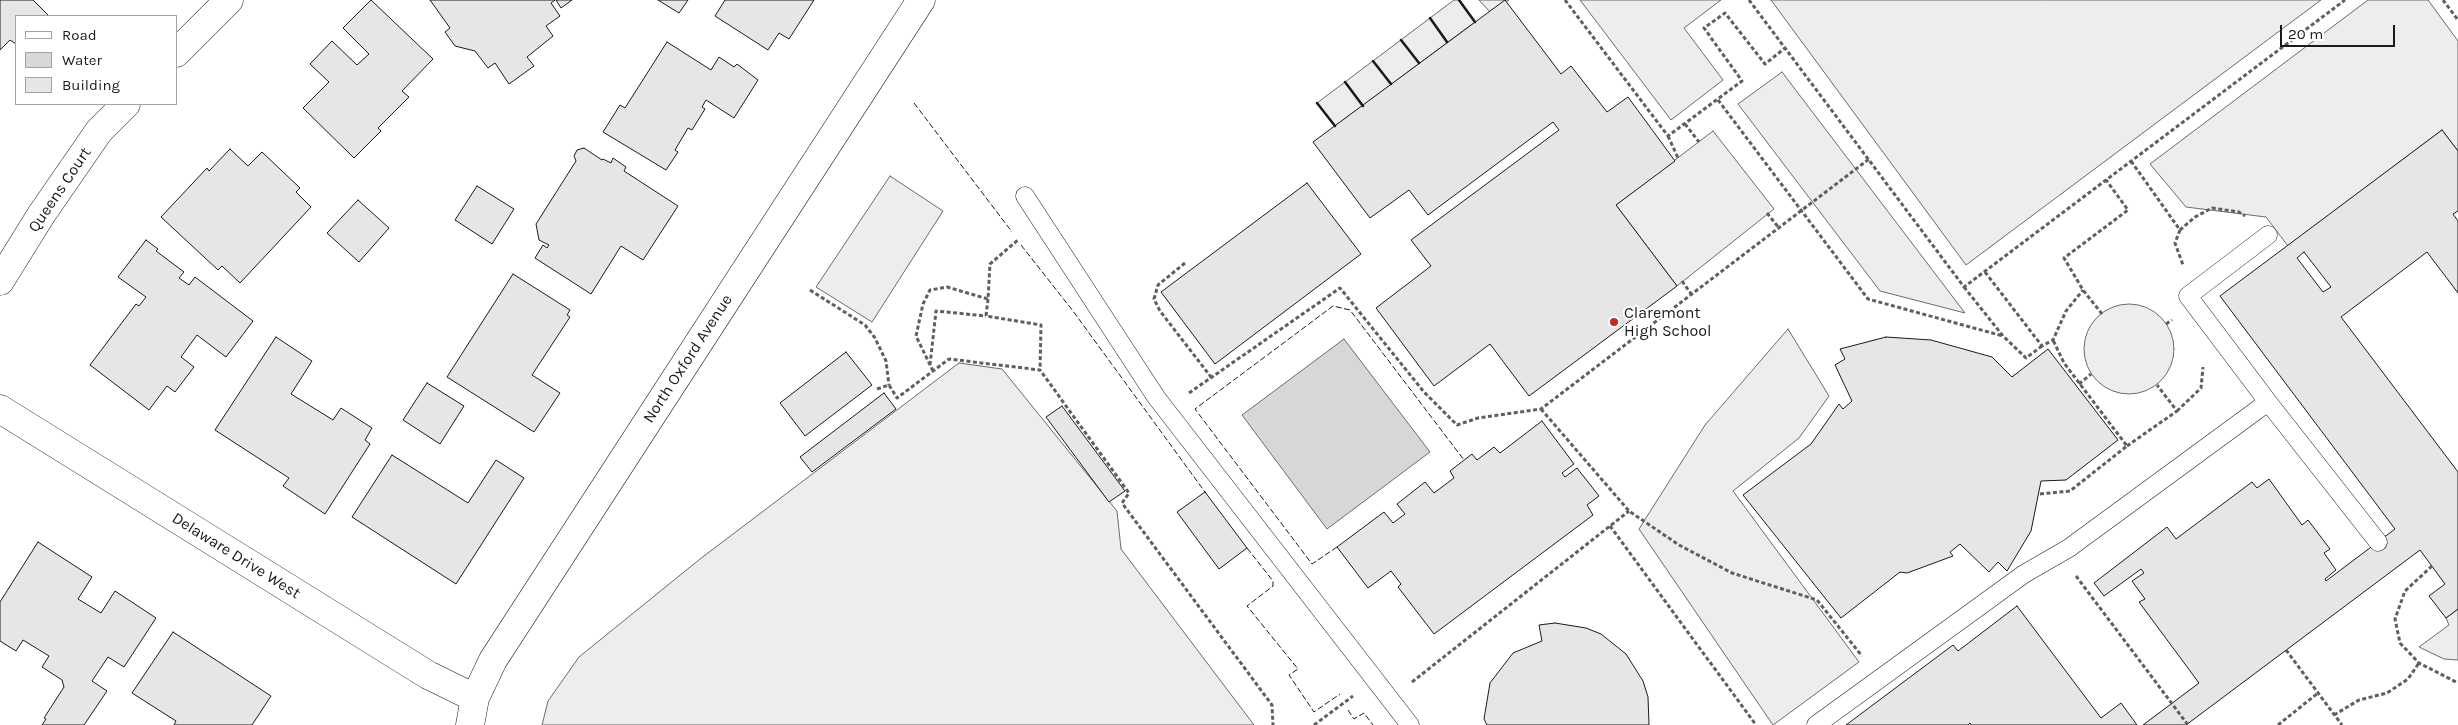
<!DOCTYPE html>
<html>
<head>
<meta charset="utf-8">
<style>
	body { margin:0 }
	#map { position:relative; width:2458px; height:725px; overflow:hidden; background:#fff; font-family:Karla,sans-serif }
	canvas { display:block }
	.legend { position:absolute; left:15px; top:15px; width:162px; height:90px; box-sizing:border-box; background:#fff; border:1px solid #a3a3a3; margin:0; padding:6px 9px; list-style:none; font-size:15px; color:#1a1a1a }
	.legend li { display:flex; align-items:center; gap:10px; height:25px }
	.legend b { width:25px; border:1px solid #a3a3a3 }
	.scale { position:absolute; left:2280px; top:25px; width:115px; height:22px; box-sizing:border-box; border:2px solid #1a1a1a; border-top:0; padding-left:6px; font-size:15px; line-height:18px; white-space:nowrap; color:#1a1a1a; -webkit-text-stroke:4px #fff; paint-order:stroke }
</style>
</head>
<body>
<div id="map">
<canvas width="2458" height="725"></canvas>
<ul class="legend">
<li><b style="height:6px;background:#fff"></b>Road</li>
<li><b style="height:14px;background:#d7d7d7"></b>Water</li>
<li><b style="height:14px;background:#e6e6e6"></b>Building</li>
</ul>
<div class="scale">20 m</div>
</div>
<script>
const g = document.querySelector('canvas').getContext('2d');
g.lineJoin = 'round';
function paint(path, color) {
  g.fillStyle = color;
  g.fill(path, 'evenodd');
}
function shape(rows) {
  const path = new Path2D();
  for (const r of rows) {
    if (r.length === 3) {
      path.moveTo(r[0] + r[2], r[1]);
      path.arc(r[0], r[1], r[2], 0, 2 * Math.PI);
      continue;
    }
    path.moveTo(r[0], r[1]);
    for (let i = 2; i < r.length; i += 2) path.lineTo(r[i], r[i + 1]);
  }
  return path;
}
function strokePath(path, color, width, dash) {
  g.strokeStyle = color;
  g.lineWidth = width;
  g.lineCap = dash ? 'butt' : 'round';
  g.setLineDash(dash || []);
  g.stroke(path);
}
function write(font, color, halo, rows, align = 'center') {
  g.font = font + ' Karla,sans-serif';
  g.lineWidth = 4;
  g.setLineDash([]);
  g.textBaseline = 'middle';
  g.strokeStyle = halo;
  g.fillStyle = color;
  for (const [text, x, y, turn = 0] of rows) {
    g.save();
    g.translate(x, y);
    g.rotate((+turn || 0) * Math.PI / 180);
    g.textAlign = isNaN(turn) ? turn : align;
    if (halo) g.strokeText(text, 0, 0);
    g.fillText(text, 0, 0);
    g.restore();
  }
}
const built = shape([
	[1454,0,1459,0,1475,22,1335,126,1317,103,1454,0],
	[1479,0,1509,0,1491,13,1479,0],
	[1580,0,1721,0,1684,28,1723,80,1671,120,1580,0],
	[1771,0,2321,0,1966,265,1771,0],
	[2368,0,2428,0,2458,41,2458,151,2442,130,2288,246,2266,217,2186,207,2150,164,2368,0],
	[1782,72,1965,313,1880,291,1738,104,1782,72],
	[1713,131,1774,209,1677,286,1616,205,1713,131],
	[890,176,943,211,872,322,816,287,890,176],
	[2129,349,45],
	[1788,329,1829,396,1799,438,1733,491,1859,662,1773,725,1639,529,1705,425,1788,329],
	[959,363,1002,369,1117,511,1121,549,1254,725,542,725,548,701,579,657,700,559,959,363],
	[2458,609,2458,660,2444,659,2419,647,2449,625,2446,618,2458,609]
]);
paint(built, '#ededed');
strokePath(built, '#6a6a6a', 1);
const water = shape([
	[1344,339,1430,452,1327,529,1242,415,1344,339]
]);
paint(water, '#d7d7d7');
strokePath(water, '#6a6a6a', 1);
const building = shape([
	[0,0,33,0,49,16,16,16,16,44,10,40,0,50,0,0],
	[371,0,433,59,402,91,409,97,378,128,381,131,354,158,303,108,329,82,310,64,332,41,357,65,369,54,343,28,371,0],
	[430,0,555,0,551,3,560,16,546,26,553,36,527,57,534,66,509,84,495,63,488,68,475,51,455,46,445,32,450,28,430,0],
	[556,0,572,0,561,8,556,0],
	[658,0,688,0,679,13,658,0],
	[725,0,814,0,789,39,779,33,768,50,715,16,725,0],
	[1505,0,1561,74,1571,66,1607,112,1628,97,1675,161,1616,205,1677,286,1529,396,1490,344,1434,386,1376,308,1431,266,1411,240,1559,130,1553,122,1428,215,1409,190,1370,218,1313,142,1505,0],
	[667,42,711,70,719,57,734,67,737,64,758,80,734,118,706,100,702,107,705,109,692,130,688,128,675,150,678,152,666,170,603,132,620,105,625,108,667,42],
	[2442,130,2458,151,2458,211,2453,214,2458,221,2458,293,2427,252,2341,317,2458,472,2458,609,2446,618,2429,596,2445,584,2420,550,2186,725,2143,725,2199,683,2139,602,2145,599,2132,581,2144,573,2141,569,2104,596,2094,583,2167,527,2176,539,2252,482,2257,488,2269,479,2302,525,2308,520,2330,549,2324,553,2336,570,2325,579,2326,581,2395,529,2220,296,2442,130],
	[2304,252,2331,287,2323,292,2297,258,2304,252],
	[584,148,602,160,603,159,611,163,613,158,626,167,624,171,678,206,643,260,621,246,591,294,535,258,543,245,547,248,549,245,539,240,536,224,576,161,574,156,577,150,584,148],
	[230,149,248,166,262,152,300,188,296,192,311,207,240,283,222,266,218,270,161,217,207,168,209,171,230,149],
	[1307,183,1361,254,1215,364,1161,292,1307,183],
	[477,186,514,209,492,244,455,220,477,186],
	[358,200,389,228,359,262,327,233,358,200],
	[146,240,158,249,156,251,184,272,179,278,189,285,195,277,253,321,226,357,197,335,181,357,194,367,175,392,167,386,149,410,90,365,136,304,139,306,146,297,118,277,146,240],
	[513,274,570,310,567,315,570,317,532,375,560,393,534,432,447,377,513,274],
	[276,337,312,361,291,394,333,420,341,408,372,428,365,440,370,444,325,514,283,486,289,478,215,430,276,337],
	[1886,337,1931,340,1992,357,2012,377,2048,349,2118,440,2066,480,2041,481,2031,531,2007,571,1998,562,1989,572,1960,544,1950,552,1953,556,1907,573,1900,572,1841,618,1743,495,1811,444,1839,404,1843,409,1852,401,1835,365,1845,359,1840,349,1886,337],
	[846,352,872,385,805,436,780,403,846,352],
	[427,383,464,406,440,444,403,420,427,383],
	[884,393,896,409,812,472,800,457,884,393],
	[1062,406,1125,491,1109,502,1046,417,1062,406],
	[1542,421,1574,464,1562,473,1565,477,1577,468,1599,496,1587,505,1593,515,1434,634,1398,587,1401,584,1391,571,1368,588,1337,547,1384,512,1393,523,1405,514,1397,504,1425,482,1434,493,1454,478,1450,471,1472,454,1477,460,1494,447,1500,453,1542,421],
	[392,455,468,503,496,460,524,478,456,584,352,517,392,455],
	[1205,492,1247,548,1219,569,1177,512,1205,492],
	[38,542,92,577,78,599,101,613,115,591,156,618,124,667,108,657,92,681,107,691,84,725,42,725,46,719,44,718,64,687,62,680,42,667,49,656,23,640,16,651,0,641,0,602,38,542],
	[2017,606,2101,718,2121,703,2137,725,1971,725,1970,723,1968,725,1846,725,1953,645,1958,651,2017,606],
	[1555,623,1586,628,1601,634,1626,654,1643,681,1648,697,1649,725,1487,725,1484,719,1490,683,1513,653,1542,641,1539,625,1555,623],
	[173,632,271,696,252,725,174,725,176,721,132,693,173,632]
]);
paint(building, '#e6e6e6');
strokePath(building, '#1a1a1a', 1);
const lane = shape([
	[1025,196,1156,397,1410,725],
	[2268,402,2378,542],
	[1816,725,2024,574,2069,548,2268,402,2188,296,2268,235]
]);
const street = shape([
	[176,53,229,0],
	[0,281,41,215,99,131,126,104],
	[0,409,428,675,475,698],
	[470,725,475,698,493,660,921,0]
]);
strokePath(lane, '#1a1a1a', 19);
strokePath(street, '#1a1a1a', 29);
strokePath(shape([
	[1565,0,1668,136,1742,81,1704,28,1725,13,1765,64,1785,48],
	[1749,0,1964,287,2345,0],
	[2443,0,2458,20],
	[1718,100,1868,299,2003,336],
	[1685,124,1699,142],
	[1668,136,1678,158],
	[2131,161,2180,230,2195,217,2212,208,2239,212,2245,216],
	[1767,213,1779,228],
	[2180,230,2175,243,2183,265],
	[1185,263,1158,285,1154,299,1160,311,1211,377],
	[1985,272,2042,346,2053,340,2066,311,2083,290],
	[1682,281,1692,295],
	[1964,287,2003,336,2026,358,2042,346],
	[810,290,865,325,875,338,886,361,889,385],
	[988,299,986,316,1041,325,1040,370],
	[2102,314,2083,290,2064,258,2128,210,2106,180],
	[2166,324,2172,320],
	[930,365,936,311,986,316],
	[933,371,916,336,923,304,930,290,947,287,988,299,990,264,1019,239],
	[2079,384,2091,374],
	[877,389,889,385,897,398,949,359,1040,370,1129,493,1122,503,1272,705,1273,725],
	[1189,393,1340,288,1424,392,1457,425,1478,418,1541,409,1869,159],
	[1541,409,1629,511,1679,545,1732,573,1817,600,1862,656],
	[2177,411,2201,388,2203,367],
	[2127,446,2177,411,2157,385],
	[2040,494,2070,491,2127,446,2064,363,2053,340],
	[1610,526,1756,725],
	[2432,566,2405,591,2395,619,2400,643,2419,663,2458,683],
	[2076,576,2188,725],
	[2286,650,2342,725],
	[1412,682,1629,511],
	[2334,715,2359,700,2387,693,2408,679,2419,663],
	[1314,725,1353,696],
	[2278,725,2318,693]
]), '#5f5f5f', 3, [4, 2.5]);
strokePath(lane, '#fff', 18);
strokePath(street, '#fff', 28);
strokePath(shape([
	[914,103,1012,232],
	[1021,245,1073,311,1205,492],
	[1337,547,1312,564,1195,409,1333,306,1350,310,1464,460],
	[1247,548,1273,581,1273,586,1247,606,1298,669,1289,675,1314,712,1340,694],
	[1348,710,1354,719,1364,713,1373,725]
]), '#1a1a1a', 1, [6, 2.5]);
strokePath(shape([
	[1459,0,1475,22],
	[1430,18,1447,42],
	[1401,40,1419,63],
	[1373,61,1391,84],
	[1345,82,1363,106],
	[1317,103,1335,126]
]), '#1a1a1a', 2.5);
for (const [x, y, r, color] of [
	[1614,322,5,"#c62828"]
]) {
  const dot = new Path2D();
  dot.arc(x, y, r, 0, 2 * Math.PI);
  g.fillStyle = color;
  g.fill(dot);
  strokePath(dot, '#fff', 2);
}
write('16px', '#1a1a1a', '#fff', [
	["Queens Court",60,190,-56],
	["North Oxford Avenue",688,359,-57],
	["Delaware Drive West",236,556,32]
]);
write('16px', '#1a1a1a', '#fff', [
	["Claremont",1624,313],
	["High School",1624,331]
], 'left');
</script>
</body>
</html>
